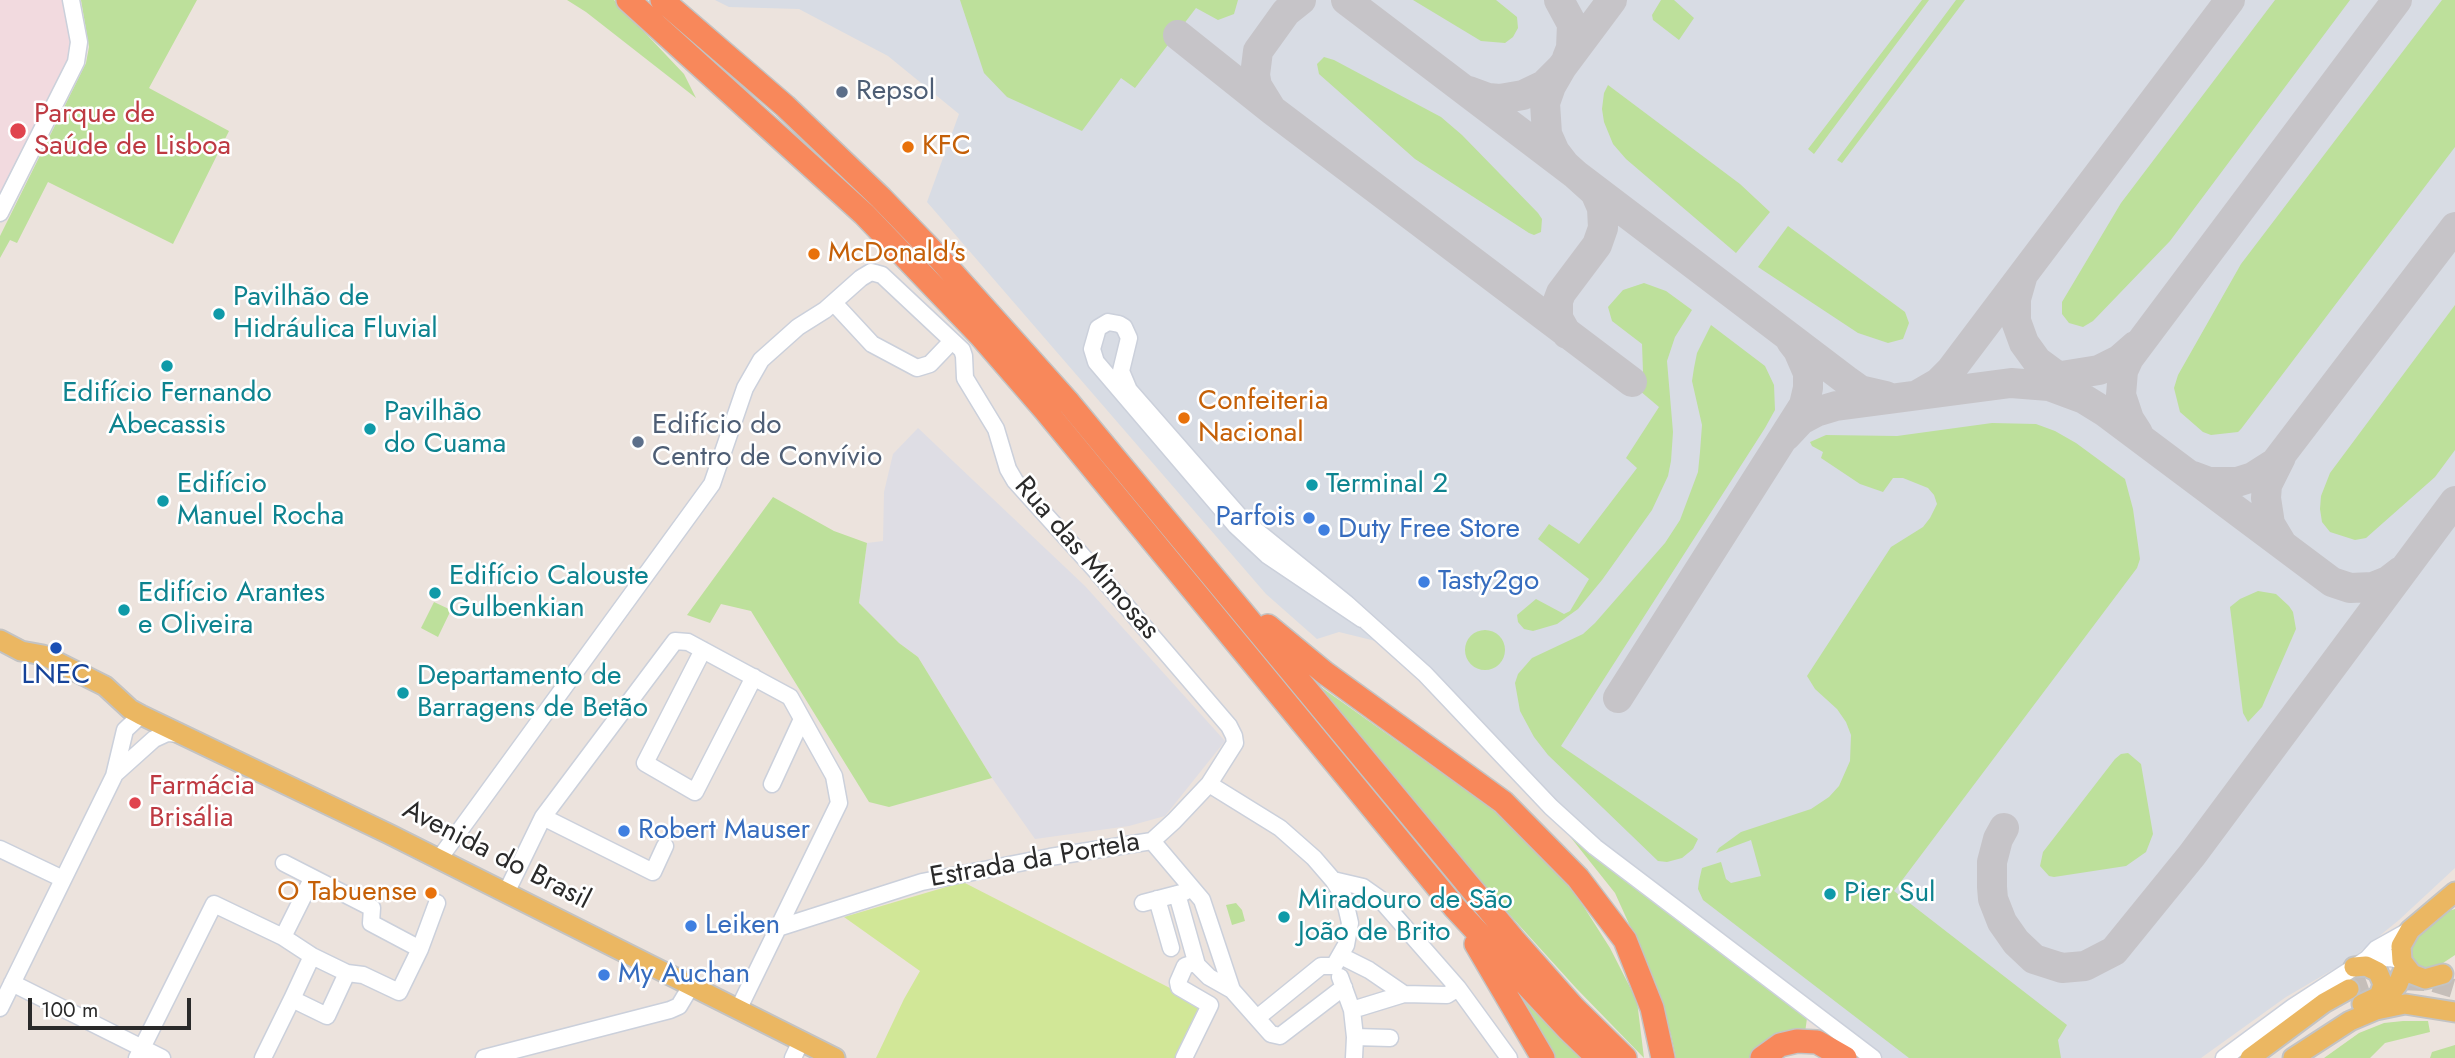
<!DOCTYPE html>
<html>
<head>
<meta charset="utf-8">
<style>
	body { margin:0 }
	#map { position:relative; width:2455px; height:1058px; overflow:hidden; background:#ece3dd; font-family:Jost,sans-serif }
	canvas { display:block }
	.scale { position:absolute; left:28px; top:998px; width:163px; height:32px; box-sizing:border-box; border:4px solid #2a2a2a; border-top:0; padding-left:9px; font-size:21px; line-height:24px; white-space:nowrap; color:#2a2a2a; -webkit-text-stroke:5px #fff; paint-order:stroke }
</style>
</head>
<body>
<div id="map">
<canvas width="2455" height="1058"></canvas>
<div class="scale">100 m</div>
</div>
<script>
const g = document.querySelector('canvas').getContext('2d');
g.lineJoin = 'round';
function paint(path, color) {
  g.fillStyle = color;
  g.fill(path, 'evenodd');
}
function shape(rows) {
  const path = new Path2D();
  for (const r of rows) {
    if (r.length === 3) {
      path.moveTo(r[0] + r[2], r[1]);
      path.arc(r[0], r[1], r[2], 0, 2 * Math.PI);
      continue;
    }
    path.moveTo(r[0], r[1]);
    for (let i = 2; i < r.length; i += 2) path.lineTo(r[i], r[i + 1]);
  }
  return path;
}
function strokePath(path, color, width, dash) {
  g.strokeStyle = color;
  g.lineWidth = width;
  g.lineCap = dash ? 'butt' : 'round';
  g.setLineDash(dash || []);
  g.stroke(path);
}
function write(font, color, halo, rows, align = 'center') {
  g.font = font + ' Jost,sans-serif';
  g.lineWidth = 5;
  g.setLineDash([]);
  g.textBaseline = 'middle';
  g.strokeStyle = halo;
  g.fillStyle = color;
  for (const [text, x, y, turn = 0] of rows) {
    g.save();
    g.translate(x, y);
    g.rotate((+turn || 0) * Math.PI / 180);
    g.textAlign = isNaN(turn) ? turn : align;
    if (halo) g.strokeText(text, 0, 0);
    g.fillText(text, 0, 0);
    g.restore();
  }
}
paint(shape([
	[918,428,1085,586,1225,741,1165,816,1129,826,1035,839,992,778,918,657,899,643,859,603,867,543,883,541,884,492,893,454]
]), '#dedde4');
paint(shape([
	[0,0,65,0,73,43,71,61,0,202]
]), '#f2dadf');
paint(shape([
	[715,0,2455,0,2455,868,2399,920,2351,959,2286,997,2201,1058,1883,1058,1580,825,1408,649,1339,632,1317,639,1266,594,927,202,959,114,888,56,799,9,729,7]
]), '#d8dce4');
paint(shape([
	[81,0,197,0,149,88,229,131,173,244,48,182,17,243,10,240,0,258,0,236,86,63,89,47],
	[567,0,614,0,684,74,696,98,586,12],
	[960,0,1238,0,1234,14,1218,20,1196,8,1135,88,1121,78,1082,131,1007,97,984,73],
	[1413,0,1496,0,1517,17,1518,28,1513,37,1505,43,1481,41],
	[1661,0,1674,0,1694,18,1679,40,1653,20,1652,15],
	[1922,0,1929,0,1814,154,1808,149],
	[1956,0,1965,0,1842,163,1837,160],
	[2275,0,2350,0,2170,241,2093,321,2083,327,2069,323,2062,314,2062,302,2121,203],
	[2442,0,2455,0,2455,147,2241,429,2238,432,2211,435,2203,432,2180,412,2174,388,2178,375,2241,264],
	[1324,57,1334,60,1441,117,1462,135,1538,213,1542,219,1541,232,1534,235,1529,233,1415,159,1319,74,1317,64],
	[1608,85,1740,184,1770,212,1736,253,1626,159,1613,144,1604,122,1602,109,1604,93],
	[1788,226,1905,312,1909,323,1903,339,1888,343,1858,333,1758,267],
	[1644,283,1666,291,1692,310,1675,337,1667,361,1673,432,1671,461,1668,476,1652,510,1602,580,1578,609,1557,624,1533,631,1524,629,1518,622,1517,615,1536,599,1564,614,1570,611,1589,579,1538,539,1549,524,1579,544,1637,468,1626,458,1659,407,1633,385,1643,372,1642,344,1612,321,1608,307,1623,290],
	[2455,305,2455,450,2435,477,2366,538,2355,540,2330,532,2322,522,2320,509,2321,496,2330,473],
	[1711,325,1765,366,1774,385,1775,410,1765,428,1561,746,1698,839,1693,849,1682,858,1667,862,1658,861,1548,755,1534,737,1520,711,1515,683,1518,674,1532,658,1583,634,1595,623,1665,543,1680,520,1698,472,1700,452,1702,425,1692,381,1694,368,1697,353],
	[1992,423,2036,424,2055,431,2076,443,2125,479,2133,509,2140,559,2137,568,1894,891,2067,1025,2058,1040,2061,1058,1909,1058,1703,900,1698,889,1699,881,1702,868,1721,862,1726,879,1731,883,1761,876,1751,840,1716,853,1719,848,1741,832,1811,809,1829,797,1839,786,1850,761,1851,735,1846,722,1837,709,1815,689,1807,676,1891,547,1923,527,1930,518,1937,504,1934,495,1928,488,1903,478,1893,478,1883,492,1860,484,1821,458,1823,452,1812,446,1810,442,1826,435,1897,436],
	[773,497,834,531,867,543,859,603,899,643,918,657,992,778,889,807,869,802,751,611,721,604,710,623,687,615],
	[2258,591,2276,594,2289,606,2293,612,2296,629,2262,707,2248,722,2243,713,2230,607,2240,599],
	[434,602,451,610,438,637,421,628],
	[1485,650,20],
	[1311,680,1494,810,1540,854,1575,893,1610,948,1637,1001,1644,1058,1576,988,1499,903],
	[2128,753,2141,764,2153,834,2146,852,2126,866,2054,877,2049,876,2040,866,2043,852,2115,759,2121,754],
	[1568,834,1807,1018,1805,1033,1753,1058,1676,1058,1671,1035,1654,979,1615,893],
	[1236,903,1242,910,1245,921,1232,925,1226,905],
	[2455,909,2455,955,2437,967,2427,969,2418,965,2410,953,2413,938,2445,912],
	[1516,989,1581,1058,1555,1058],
	[2403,1021,2428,1021,2430,1032,2385,1043,2370,1058,2324,1058,2359,1033,2384,1023],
	[2455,1045,2455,1058,2430,1058,2432,1052]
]), '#bde09b');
paint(shape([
	[963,882,1205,1006,1178,1058,876,1058,904,999,920,971,844,917]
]), '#d1e797');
strokePath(shape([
	[1346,0,1846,380,1860,390,1886,396],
	[1559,0,1572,24,1571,48,1567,58],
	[1178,35,1272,110,1632,382],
	[1562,67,1551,86,1545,103,1547,134,1555,152,1565,165,1595,192,1602,208,1603,228,1597,245,1561,293,1558,301,1558,318,1567,334],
	[1469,91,1488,98,1500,99,1523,95,1544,85,1562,67,1612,0],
	[1270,107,1257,86,1255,75,1258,51,1286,12,1301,0],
	[2022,278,2016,299,2016,321,2024,343,2037,361,2075,389],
	[2049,378,2099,370,2119,360,2135,346],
	[1919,394,1938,383,1951,370,2230,0],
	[2138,433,2129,419,2121,395,2123,371,2129,358,2397,0],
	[1786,436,1801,420,1816,412,1836,406,2011,383,2049,386,2084,399,2105,412,2332,582,2350,588,2373,587,2388,581,2401,571],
	[2281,457,2267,485,2266,498,2270,524,2282,544],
	[2193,476,2209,482,2237,482,2253,477,2275,463,2455,227],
	[1618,698,1804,405,1808,388,1808,373,1798,350,1791,341],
	[2004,828,1998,839,1992,862,1992,887,1993,899,2002,922,2016,942,2034,959,2062,968,2085,966,2114,951,2192,855,2455,501]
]), '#c6c4c8', 30);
strokePath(shape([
	[2349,989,2375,980,2391,980,2432,982,2455,989]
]), '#c5beb9', 19, [19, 10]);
const minor = shape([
	[0,213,76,62,79,42,71,0],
	[834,303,872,344,917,368,930,364,952,341],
	[1362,619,1267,555,1236,526,1096,362,1092,349,1098,328,1108,322,1119,324,1124,327,1129,338,1121,371,1129,390,1242,519,1347,604,1425,674,1551,807,1595,847,1873,1058],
	[703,650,645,763,695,792,754,677],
	[115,774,154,739,167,733,179,734],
	[772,784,802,719],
	[1209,784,1280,828,1314,858,1333,880,1344,897,1350,923,1346,945,1334,966],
	[543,817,653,872,665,846],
	[1152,841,1202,900,1232,990,1271,1034,1280,1036,1344,987],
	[0,849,63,879],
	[439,859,712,484,745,388,761,360,798,327,825,310,861,278,871,272,875,273,882,275,962,350,964,356,965,378,996,429,1008,469,1015,481,1097,572,1229,726,1234,736,1235,743,1209,784,1174,821,1152,841,1050,857,922,882,778,928],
	[284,863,372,908,371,923,420,949],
	[1333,880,1363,887,1380,899,1458,988,1509,1058],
	[506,893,543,817,675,641,688,642,790,697,834,776,839,803,738,1010],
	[1177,894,1197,965,1209,977,1232,990],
	[1157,899,1171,948],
	[1143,903,1185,892],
	[283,937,312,879],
	[1341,956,1369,970,1404,994,1447,995,1458,988],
	[2367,959,2391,958,2402,961],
	[347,973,363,975,399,992,420,949,437,903],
	[1340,977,1352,1010,1355,1037,1354,1058],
	[12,983,162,1058],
	[0,1008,114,776,125,730,141,715],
	[1352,1010,1404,994],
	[1257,1018,1321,966,1334,966],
	[1355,1037,1390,1038],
	[137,1058,214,904,283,937,312,956,347,973,327,1016,292,999,312,956],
	[263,1058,292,999],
	[484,1058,670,1010,679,1006,691,986],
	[793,1058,801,1041],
	[1184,1058,1210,1005,1179,987,1178,982,1185,966,1194,963,1197,965],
	[2224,1058,2293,1007,2367,959,2376,949,2410,930]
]);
const major = shape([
	[0,640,21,651,43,655,105,686,130,709,141,715,389,834,835,1058],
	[2354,967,2366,966,2378,972,2383,984,2379,997],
	[2443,974,2425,979,2412,974,2402,961,2401,946,2410,930,2455,892],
	[2362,1004,2394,989,2398,984,2405,966],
	[2250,1058,2324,1003,2349,989],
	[2293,1058,2350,1021,2376,1010,2405,1004,2455,1012]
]);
const highway = shape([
	[628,0,864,214,980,335,1045,410,1455,908,1567,1028,1598,1058],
	[662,0,785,106,881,198,940,259,1069,403,1514,940,1574,1008,1625,1058],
	[1268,626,1325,673,1503,802,1578,878,1625,940,1652,1008,1663,1058],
	[1476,944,1543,1058],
	[1762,1058,1780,1045,1797,1041,1817,1042,1845,1058]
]);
strokePath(minor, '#cbd0db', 19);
strokePath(major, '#c3c3c3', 23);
strokePath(highway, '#c3c3c3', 26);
strokePath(minor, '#fff', 16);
strokePath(major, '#ebb762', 19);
strokePath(highway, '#f8885b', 23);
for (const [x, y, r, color] of [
	[842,92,7,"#5c6f8a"],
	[18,131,9,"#e0444e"],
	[908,147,7,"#e8710a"],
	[814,254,7,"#e8710a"],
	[219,314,7,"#0f9aa8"],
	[167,366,7,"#0f9aa8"],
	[1184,418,7,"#e8710a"],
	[370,429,7,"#0f9aa8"],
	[638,442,7,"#5c6f8a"],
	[1312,485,7,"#0f9aa8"],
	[163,501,7,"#0f9aa8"],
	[1309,518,7,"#3f7fe0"],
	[1324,530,7,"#3f7fe0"],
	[1424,582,7,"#3f7fe0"],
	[435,593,7,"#0f9aa8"],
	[124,610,7,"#0f9aa8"],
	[56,648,7,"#1a4fb4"],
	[403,693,7,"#0f9aa8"],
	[135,803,7,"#e0444e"],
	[624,831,7,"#3f7fe0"],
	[431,893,7,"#e8710a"],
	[1830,894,7,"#0f9aa8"],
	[1284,917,7,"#0f9aa8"],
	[691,926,7,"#3f7fe0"],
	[604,975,7,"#3f7fe0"]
]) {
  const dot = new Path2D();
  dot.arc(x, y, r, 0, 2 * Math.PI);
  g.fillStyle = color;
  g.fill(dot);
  strokePath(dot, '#fff', 2.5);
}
write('28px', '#4e5e75', '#fff', [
	["Repsol",856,92],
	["Edifício do",652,426],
	["Centro de Convívio",652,458]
], 'left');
write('28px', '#be3a42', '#fff', [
	["Parque de",34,115],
	["Saúde de Lisboa",34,147],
	["Farmácia",149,787],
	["Brisália",149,819]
], 'left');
write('28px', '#c56008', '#fff', [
	["KFC",922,147],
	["McDonald's",828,254],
	["Confeiteria",1198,402],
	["Nacional",1198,434],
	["O Tabuense",417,893,"right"]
], 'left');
write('28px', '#0d838f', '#fff', [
	["Pavilhão de",233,298],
	["Hidráulica Fluvial",233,330],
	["Edifício Fernando",167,394,"center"],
	["Abecassis",167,426,"center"],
	["Pavilhão",384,413],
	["do Cuama",384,445],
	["Edifício",177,485],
	["Manuel Rocha",177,517],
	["Terminal 2",1326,485],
	["Edifício Calouste",449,577],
	["Gulbenkian",449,609],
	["Edifício Arantes",138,594],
	["e Oliveira",138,626],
	["Departamento de",417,677],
	["Barragens de Betão",417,709],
	["Pier Sul",1844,894],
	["Miradouro de São",1298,901],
	["João de Brito",1298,933]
], 'left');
write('28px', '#366cbe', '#fff', [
	["Parfois",1295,518,"right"],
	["Duty Free Store",1338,530],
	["Tasty2go",1438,582],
	["Robert Mauser",638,831],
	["Leiken",705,926],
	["My Auchan",618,975]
], 'left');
write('28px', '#2a2a2a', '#fff', [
	["Rua das Mimosas",1086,559,49],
	["Avenida do Brasil",496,856,27],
	["Estrada da Portela",1035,861,-10]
]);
write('28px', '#164399', '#fff', [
	["LNEC",56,676]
]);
</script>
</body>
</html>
